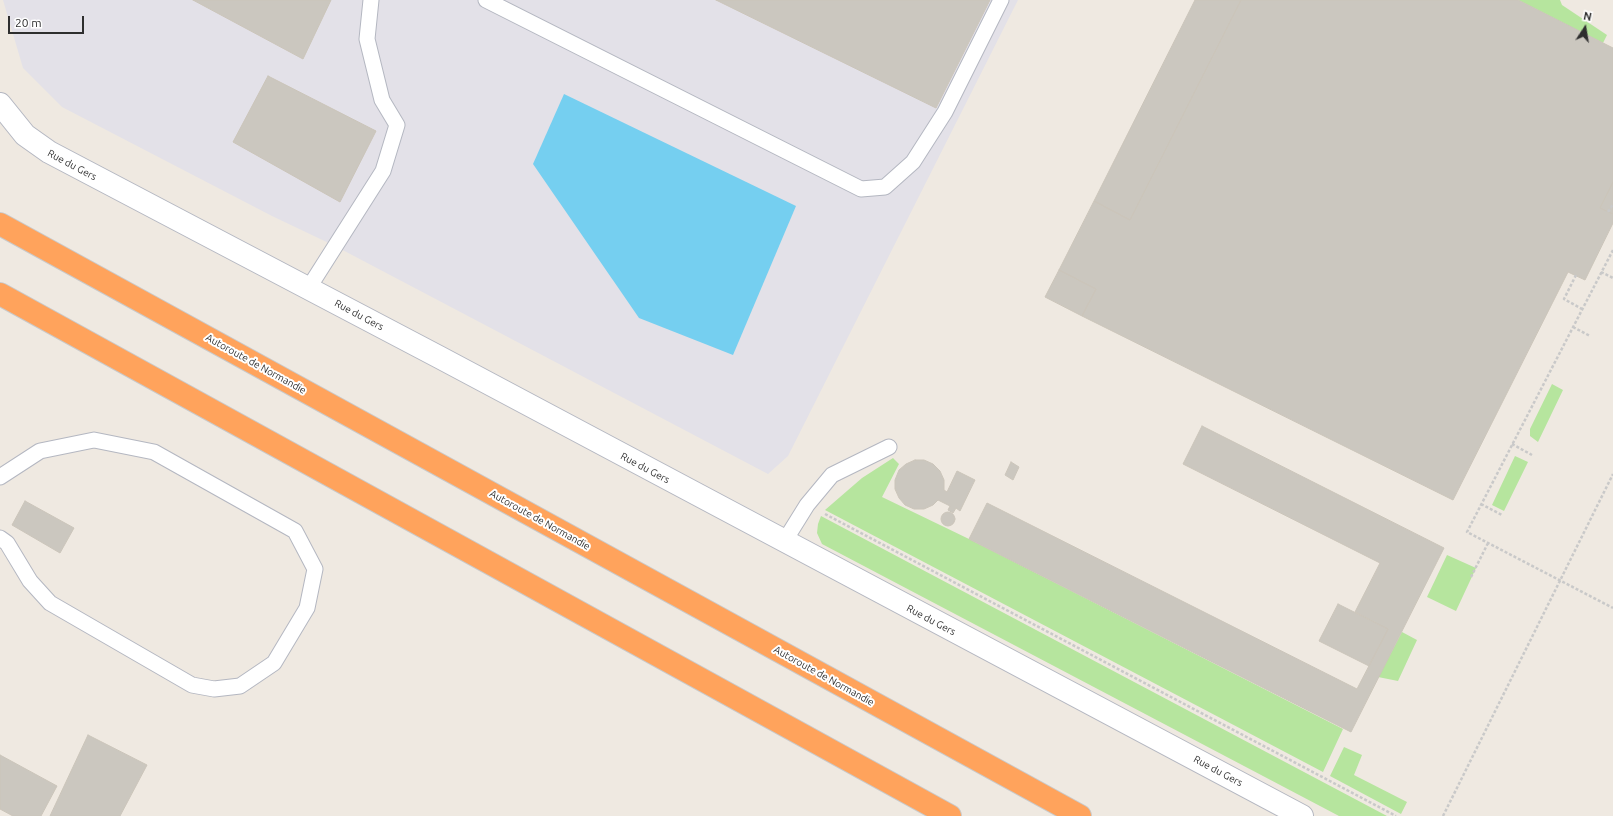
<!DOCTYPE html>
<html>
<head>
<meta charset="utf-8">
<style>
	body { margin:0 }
	#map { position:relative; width:1613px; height:816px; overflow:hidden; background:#efe9e1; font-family:Ubuntu,sans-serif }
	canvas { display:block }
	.north { position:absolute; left:1565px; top:8px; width:40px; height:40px; -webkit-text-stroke:3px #fff; paint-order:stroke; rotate:12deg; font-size:11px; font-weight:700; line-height:16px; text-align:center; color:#2e2e2e }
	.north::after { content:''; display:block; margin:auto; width:14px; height:18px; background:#2e2e2e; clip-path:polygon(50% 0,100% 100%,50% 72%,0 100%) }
	.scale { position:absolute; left:8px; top:16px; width:76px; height:18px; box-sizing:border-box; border:2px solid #2e2e2e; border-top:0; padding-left:5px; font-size:12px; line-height:14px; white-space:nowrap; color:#2e2e2e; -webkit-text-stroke:3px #fff; paint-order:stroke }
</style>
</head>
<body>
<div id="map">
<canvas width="1613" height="816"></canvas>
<div class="north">N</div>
<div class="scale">20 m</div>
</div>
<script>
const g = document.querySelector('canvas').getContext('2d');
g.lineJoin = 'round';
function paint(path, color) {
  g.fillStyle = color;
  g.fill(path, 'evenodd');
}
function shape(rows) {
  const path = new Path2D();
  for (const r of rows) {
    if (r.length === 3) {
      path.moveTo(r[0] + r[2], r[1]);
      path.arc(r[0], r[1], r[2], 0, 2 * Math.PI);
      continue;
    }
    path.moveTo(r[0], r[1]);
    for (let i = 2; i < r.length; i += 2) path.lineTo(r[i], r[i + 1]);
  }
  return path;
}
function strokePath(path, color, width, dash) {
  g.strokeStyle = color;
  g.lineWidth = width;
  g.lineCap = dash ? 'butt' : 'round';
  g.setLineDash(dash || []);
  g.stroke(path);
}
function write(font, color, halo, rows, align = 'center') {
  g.font = font + ' Ubuntu,sans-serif';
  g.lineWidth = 4;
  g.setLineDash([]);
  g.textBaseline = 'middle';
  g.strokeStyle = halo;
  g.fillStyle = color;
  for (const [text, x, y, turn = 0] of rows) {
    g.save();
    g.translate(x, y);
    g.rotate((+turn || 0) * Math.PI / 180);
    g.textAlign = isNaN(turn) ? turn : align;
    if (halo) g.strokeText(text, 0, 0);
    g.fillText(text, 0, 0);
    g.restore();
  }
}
paint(shape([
	[3,0,1018,0,788,456,768,474,335,246,272,216,62,107,23,68]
]), '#e3e1e8');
paint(shape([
	[1518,0,1560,0,1562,5,1607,35,1603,43],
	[1552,384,1563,390,1538,442,1530,436,1530,429],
	[1515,456,1528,462,1504,511,1492,505],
	[893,458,899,464,882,497,969,539,1343,729,1323,772,825,510,862,478],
	[821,516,1387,816,1339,816,822,544,817,533,818,524],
	[1447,555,1476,568,1456,611,1427,597],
	[1402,632,1417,640,1398,681,1378,677],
	[1344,747,1362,755,1354,775,1407,802,1401,814,1330,776]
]), '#b6e59e');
paint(shape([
	[564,94,796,206,733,355,639,318,533,164]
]), '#75cff0');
const building = shape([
	[193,0,331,0,303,59,193,0],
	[716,0,990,0,936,108,716,0],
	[1195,0,1241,0,1130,220,1094,201,1195,0],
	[1241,0,1518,0,1613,48,1613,182,1600,208,1613,214,1613,223,1585,280,1568,272,1453,500,1082,316,1096,289,1059,270,1094,201,1130,220,1241,0],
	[268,76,376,131,340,202,233,142,268,76],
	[1613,182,1613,214,1600,208,1613,182],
	[1059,270,1096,289,1082,316,1045,297,1059,270],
	[1202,426,1444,548,1351,732,969,539,987,503,1357,689,1388,629,1355,612,1380,563,1183,464,1202,426],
	[915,460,924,460,933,464,940,471,944,480,944,490,947,492,957,471,975,480,960,511,956,508,953,513,948,510,950,506,938,500,933,505,924,509,914,509,905,505,899,498,895,489,895,480,899,470,906,464,915,460],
	[1011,462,1019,467,1013,480,1005,475,1011,462],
	[25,501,74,528,60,553,12,525,25,501],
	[948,519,7],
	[1338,604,1388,629,1369,666,1319,641,1338,604],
	[88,735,147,765,120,816,50,816,88,735],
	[0,755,57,786,41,816,13,816,0,809,0,755]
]);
paint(building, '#cbc7bf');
strokePath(building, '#cbc5ba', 1);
const service = shape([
	[486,0,861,189,885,187,913,162,945,112,1001,0],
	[308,289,383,171,397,125,382,100,367,39,371,0],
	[0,477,40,451,94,440,154,452,295,531,315,569,307,608,274,663,240,686,214,689,192,685,50,603,30,581,7,543,0,538],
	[784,542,807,505,832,475,889,447]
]);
const minor = shape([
	[0,104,25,135,49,152,439,357,1302,816]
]);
const motorway = shape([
	[0,224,1080,816],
	[0,294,950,816]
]);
strokePath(service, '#b4b7c1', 17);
strokePath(minor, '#b4b7c1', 24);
strokePath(motorway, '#c9c9c9', 24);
strokePath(shape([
	[1608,212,1613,204],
	[1613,250,1467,532,1613,608],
	[1601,272,1613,278],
	[1576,275,1564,299,1582,309],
	[1573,327,1590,336],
	[1512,444,1532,455],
	[1481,504,1502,515],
	[825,514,1396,816],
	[1471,577,1488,543],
	[1443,816,1613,474]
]), '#c9c9c9', 2.5, [3, 2]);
strokePath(service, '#fff', 15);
strokePath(minor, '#fff', 22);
strokePath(motorway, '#ffa35c', 22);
write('10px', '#2e2e2e', '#fff', [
	["Rue du Gers",72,165,28],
	["Rue du Gers",359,315,28],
	["Autoroute de Normandie",256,364,29],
	["Rue du Gers",645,468,28],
	["Autoroute de Normandie",540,520,29],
	["Rue du Gers",931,620,28],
	["Autoroute de Normandie",824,676,29],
	["Rue du Gers",1218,771,28]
]);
</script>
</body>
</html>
